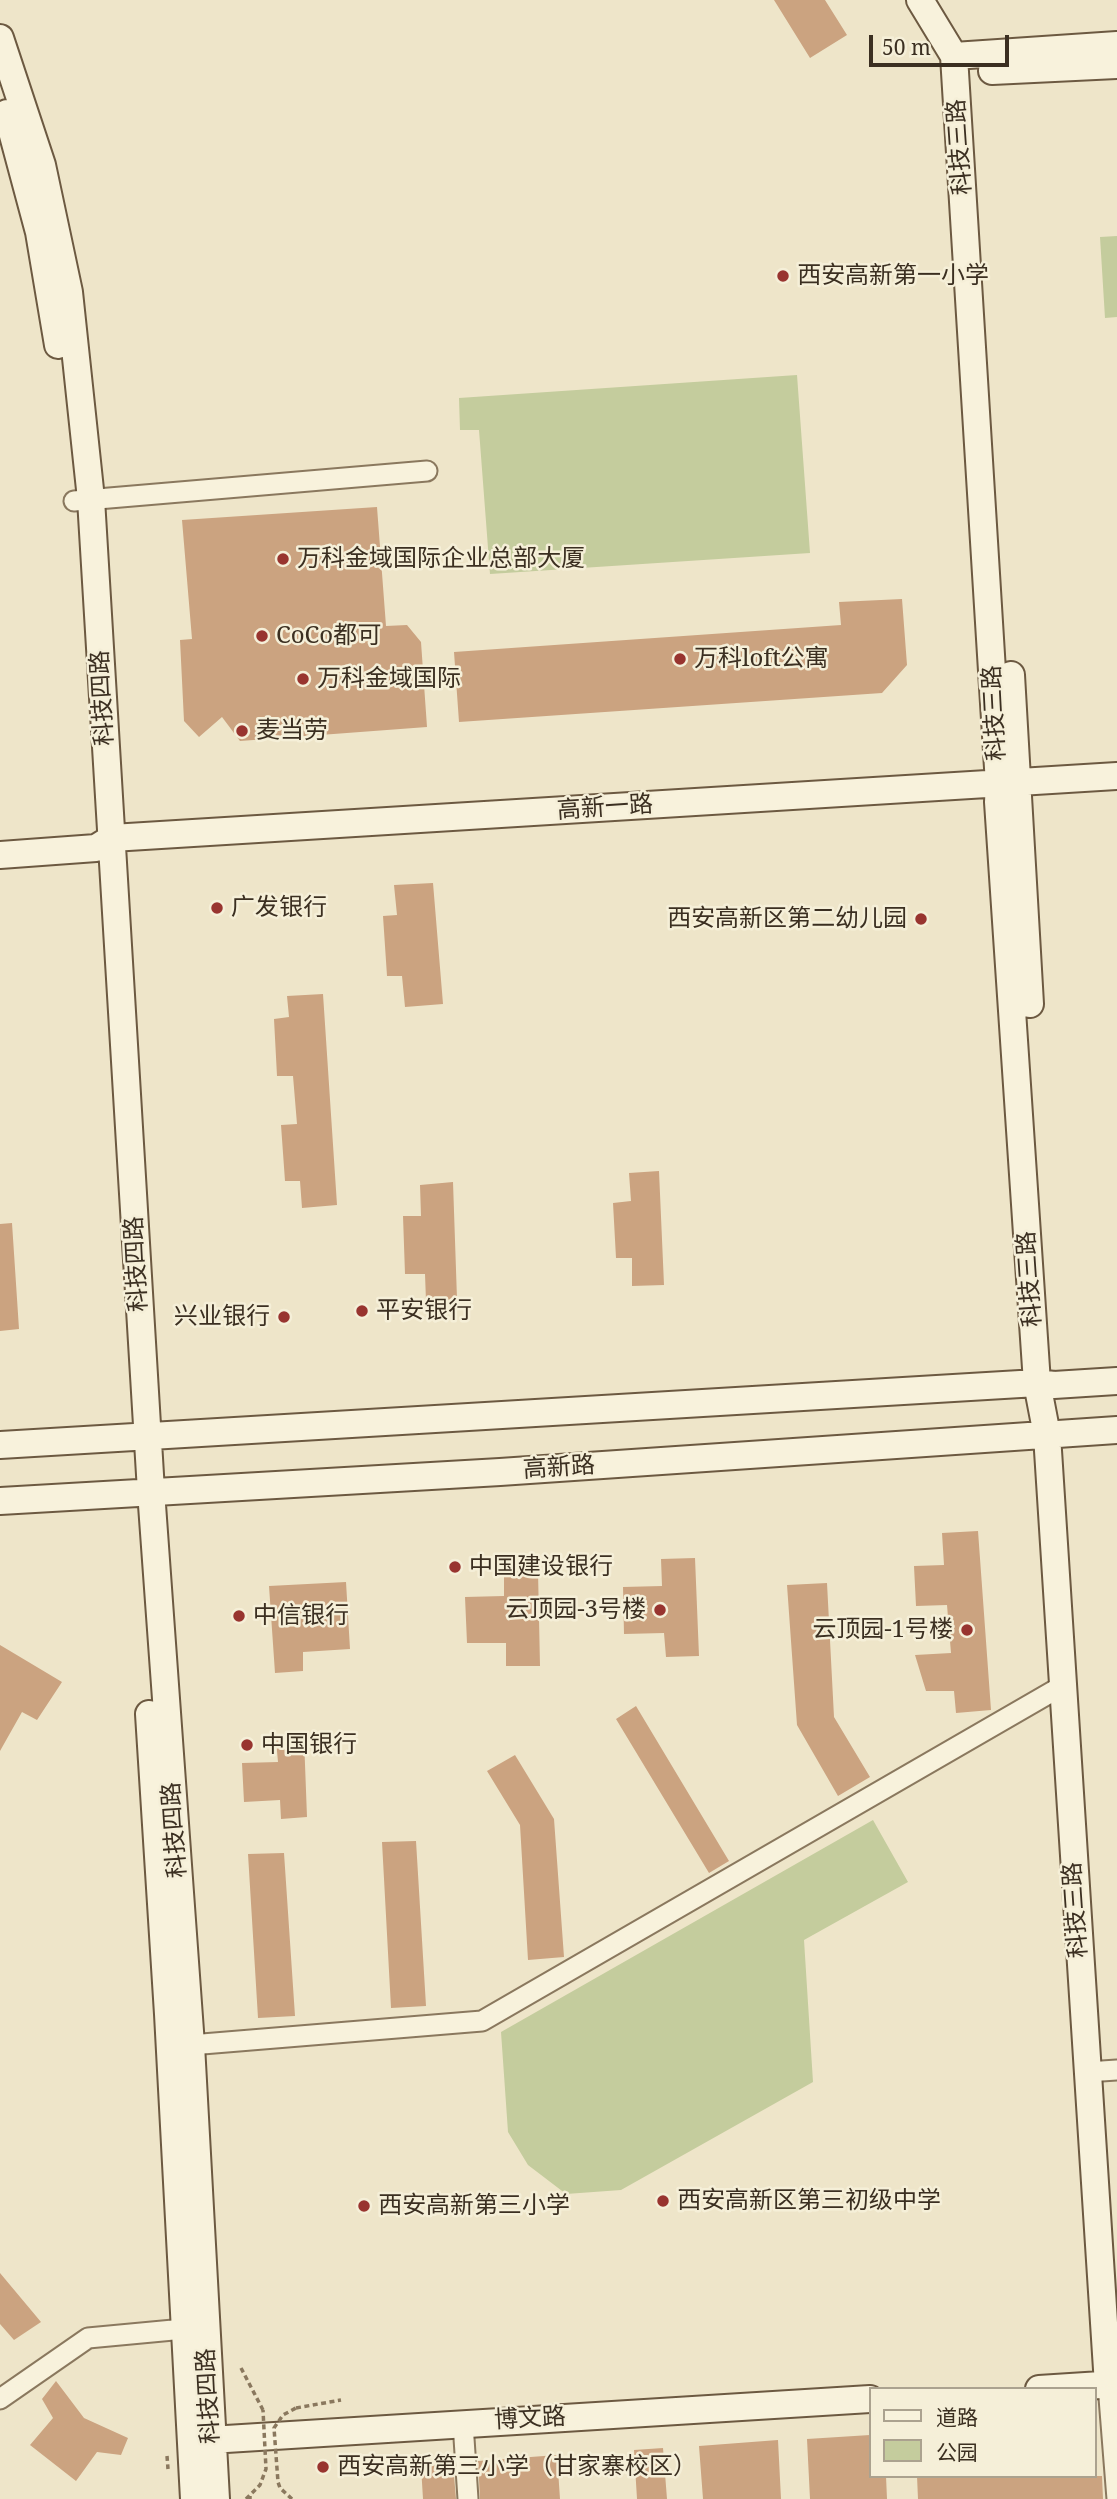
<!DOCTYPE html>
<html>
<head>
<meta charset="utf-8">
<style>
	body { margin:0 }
	#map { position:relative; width:1117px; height:2499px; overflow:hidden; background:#eee5c9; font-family:"Noto Serif","Noto Sans SC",serif }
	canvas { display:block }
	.legend { position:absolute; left:869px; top:2387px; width:228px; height:91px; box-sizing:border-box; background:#f5efd8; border:2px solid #aba28f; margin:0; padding:9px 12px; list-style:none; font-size:21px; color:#3b2f21 }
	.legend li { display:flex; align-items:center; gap:14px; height:35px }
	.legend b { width:35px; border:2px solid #aba28f }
	.scale { position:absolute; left:869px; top:35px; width:140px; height:32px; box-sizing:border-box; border:4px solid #3b2f21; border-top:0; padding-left:9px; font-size:21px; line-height:24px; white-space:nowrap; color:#3b2f21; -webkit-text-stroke:5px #f5efd8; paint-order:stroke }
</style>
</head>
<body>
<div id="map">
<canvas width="1117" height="2499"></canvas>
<ul class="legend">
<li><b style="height:9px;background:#f8f2dc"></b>道路</li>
<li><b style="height:19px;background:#c4cc9d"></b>公园</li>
</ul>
<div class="scale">50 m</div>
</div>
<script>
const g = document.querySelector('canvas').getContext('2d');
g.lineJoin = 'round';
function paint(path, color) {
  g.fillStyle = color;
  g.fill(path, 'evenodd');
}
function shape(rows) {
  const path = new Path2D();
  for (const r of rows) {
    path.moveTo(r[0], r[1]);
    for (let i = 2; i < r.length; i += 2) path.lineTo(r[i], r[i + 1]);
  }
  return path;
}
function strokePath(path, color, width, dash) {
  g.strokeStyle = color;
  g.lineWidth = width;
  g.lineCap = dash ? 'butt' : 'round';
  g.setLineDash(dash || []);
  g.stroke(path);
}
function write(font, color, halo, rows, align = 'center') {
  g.font = font + ' "Noto Serif","Noto Sans SC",serif';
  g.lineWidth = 5;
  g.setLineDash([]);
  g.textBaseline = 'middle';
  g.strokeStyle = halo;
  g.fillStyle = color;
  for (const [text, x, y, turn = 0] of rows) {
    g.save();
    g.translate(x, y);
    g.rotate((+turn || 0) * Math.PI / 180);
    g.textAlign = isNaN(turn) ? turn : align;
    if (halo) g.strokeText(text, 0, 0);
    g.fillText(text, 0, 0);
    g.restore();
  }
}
paint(shape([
	[1117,236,1117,317,1105,318,1100,237],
	[797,375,810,553,490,574,479,430,460,430,459,398],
	[873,1820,908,1882,804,1940,813,2082,621,2190,566,2194,528,2165,508,2132,501,2032]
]), '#c4cc9d');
paint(shape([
	[774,0,825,0,847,35,810,58],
	[377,507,386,626,407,625,421,642,427,727,240,741,222,717,199,737,184,721,180,640,192,639,182,520],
	[902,599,907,665,882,693,459,722,454,652,841,625,839,602],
	[433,883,443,1004,405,1007,402,976,387,976,383,916,397,915,394,885],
	[323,994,337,1205,302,1208,300,1181,285,1181,281,1125,297,1124,293,1076,277,1076,274,1019,289,1017,287,996],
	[659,1171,664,1285,632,1286,632,1258,616,1258,613,1203,631,1201,629,1173],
	[453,1182,457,1299,426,1301,425,1274,405,1274,403,1216,421,1216,420,1185],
	[12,1223,19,1329,0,1331,0,1224],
	[978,1531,991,1710,956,1713,954,1691,926,1691,915,1655,951,1653,947,1605,916,1606,914,1566,944,1565,942,1533],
	[695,1558,699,1656,666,1657,664,1633,624,1634,623,1587,662,1586,661,1559],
	[538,1571,540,1666,506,1666,506,1643,467,1643,465,1597,504,1596,504,1572],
	[346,1582,350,1649,303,1652,303,1671,275,1673,269,1586],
	[827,1583,834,1717,870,1777,838,1796,797,1725,787,1585],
	[0,1645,62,1682,37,1720,22,1712,0,1751],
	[636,1706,729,1861,709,1873,616,1719],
	[304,1738,307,1817,281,1819,280,1800,244,1802,242,1763,278,1762,276,1740],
	[515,1755,554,1819,564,1957,528,1960,520,1825,487,1771],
	[416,1841,426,2006,391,2008,382,1842],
	[284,1853,295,2016,258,2018,248,1854],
	[0,2273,41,2322,14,2340,0,2324],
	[56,2381,84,2418,128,2438,121,2455,97,2452,76,2481,30,2445,53,2418,42,2399],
	[870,2435,870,2476,886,2476,887,2499,810,2499,807,2439],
	[778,2440,781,2499,703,2499,699,2446],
	[663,2448,667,2499,637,2499,634,2450],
	[557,2455,560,2499,480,2499,478,2461],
	[453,2464,456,2499,423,2499,421,2466],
	[917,2476,1102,2476,1103,2499,918,2499]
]), '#cba380');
const street = shape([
	[74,501,427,471],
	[178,2046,482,2021,1062,1686],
	[1087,2072,1117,2070],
	[1108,2385,1117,2499],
	[0,2399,88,2338,184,2329],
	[463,2423,468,2499]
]);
const secondary = shape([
	[920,0,954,56,999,784,998,802,1037,1383,1047,1435,1108,2385],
	[0,38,42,165,69,292,91,499,151,1491,191,2045,216,2499],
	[954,56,1117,45],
	[992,71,1117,65],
	[7,113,39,232,58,345],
	[1011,675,1030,1004],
	[0,855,96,848,112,838,1117,776],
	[0,1445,1037,1383,1054,1385,1117,1381],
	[0,1501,500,1472,1117,1430],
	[149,1714,168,2014,194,2499],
	[1039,2389,1117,2384],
	[194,2441,870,2399]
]);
strokePath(street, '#8a785e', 23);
strokePath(secondary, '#6c5941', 30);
strokePath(shape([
	[241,2368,263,2410],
	[296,2408,341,2400],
	[167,2456,168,2469],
	[250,2499,250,2496]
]), '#8a785e', 3.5, [5, 3.5]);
strokePath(street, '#f8f2dc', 19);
strokePath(secondary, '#f8f2dc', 26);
strokePath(shape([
	[246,2499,260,2485,266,2469,263,2410],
	[292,2499,280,2488,278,2482,274,2428,283,2415,296,2408]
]), '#8a785e', 3.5, [5, 3.5]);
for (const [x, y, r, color] of [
	[783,276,7,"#98342f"],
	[283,559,7,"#98342f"],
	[262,636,7,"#98342f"],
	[680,659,7,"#98342f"],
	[303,679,7,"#98342f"],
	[242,731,7,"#98342f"],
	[217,908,7,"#98342f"],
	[921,919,7,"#98342f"],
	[362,1311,7,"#98342f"],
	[284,1317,7,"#98342f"],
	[455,1567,7,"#98342f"],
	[660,1610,7,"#98342f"],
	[239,1616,7,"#98342f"],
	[967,1630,7,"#98342f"],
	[247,1745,7,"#98342f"],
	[663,2201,7,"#98342f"],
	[364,2206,7,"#98342f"],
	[323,2467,7,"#98342f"]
]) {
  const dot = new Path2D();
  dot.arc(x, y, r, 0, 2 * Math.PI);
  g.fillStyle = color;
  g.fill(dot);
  strokePath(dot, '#f5efd8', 2.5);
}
write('24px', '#3b2f21', '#f5efd8', [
	["科技三路",960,147,-94],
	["科技四路",103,698,-93],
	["科技三路",995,713,-93],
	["高新一路",605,808,-4],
	["科技四路",137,1264,-93],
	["科技三路",1030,1279,-94],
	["高新路",559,1468,-4],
	["科技四路",175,1830,-94],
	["科技三路",1076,1910,-94],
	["科技四路",209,2396,-93],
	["博文路",530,2419,-3]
]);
write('24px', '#3b2f21', '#f5efd8', [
	["西安高新第一小学",797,276],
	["万科金域国际企业总部大厦",297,559],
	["CoCo都可",276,636],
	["万科loft公寓",694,659],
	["万科金域国际",317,679],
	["麦当劳",256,731],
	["广发银行",231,908],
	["西安高新区第二幼儿园",907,919,"right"],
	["平安银行",376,1311],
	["兴业银行",270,1317,"right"],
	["中国建设银行",469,1567],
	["云顶园-3号楼",646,1610,"right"],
	["中信银行",253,1616],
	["云顶园-1号楼",953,1630,"right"],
	["中国银行",261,1745],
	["西安高新区第三初级中学",677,2201],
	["西安高新第三小学",378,2206],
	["西安高新第三小学（甘家寨校区）",337,2467]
], 'left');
</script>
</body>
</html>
